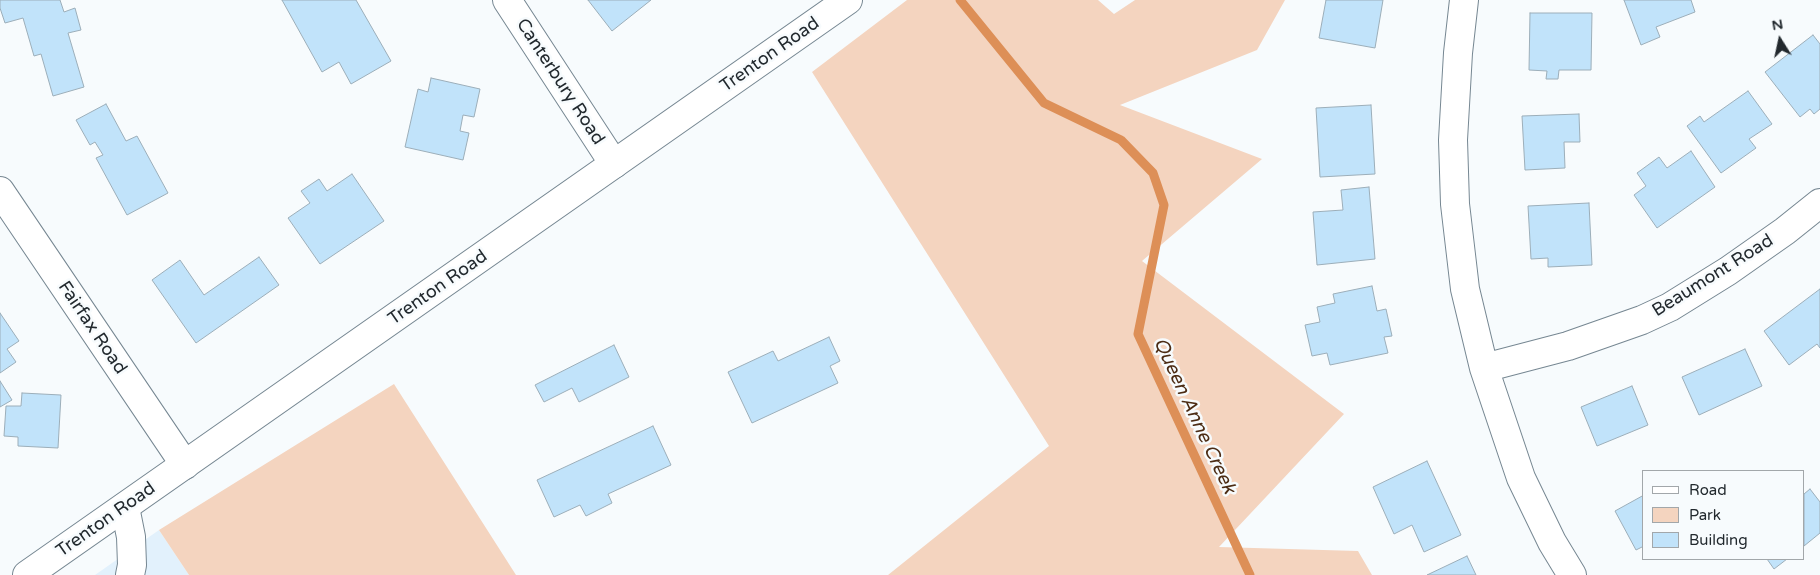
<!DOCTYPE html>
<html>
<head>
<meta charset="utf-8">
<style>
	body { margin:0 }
	#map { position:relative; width:1820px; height:575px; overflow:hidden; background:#f7fbfd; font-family:"Varela Round",sans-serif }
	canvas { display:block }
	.legend { position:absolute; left:1642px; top:470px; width:162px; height:90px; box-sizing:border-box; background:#f7fbfd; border:1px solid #a2a7aa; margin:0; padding:6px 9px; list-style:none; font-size:15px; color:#22292e }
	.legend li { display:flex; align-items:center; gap:10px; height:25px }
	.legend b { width:25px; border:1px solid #a2a7aa }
	.north { position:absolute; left:1755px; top:15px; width:50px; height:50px; -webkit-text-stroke:4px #f7fbfd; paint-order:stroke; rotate:350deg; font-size:14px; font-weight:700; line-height:20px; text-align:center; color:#22292e }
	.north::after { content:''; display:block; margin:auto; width:18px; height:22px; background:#22292e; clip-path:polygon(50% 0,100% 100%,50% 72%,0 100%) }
</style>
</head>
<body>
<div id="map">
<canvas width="1820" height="575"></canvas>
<ul class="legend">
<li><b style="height:6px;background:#fff"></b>Road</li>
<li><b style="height:14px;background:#f4d4bf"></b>Park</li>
<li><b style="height:14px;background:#c1e3fa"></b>Building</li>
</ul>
<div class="north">N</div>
</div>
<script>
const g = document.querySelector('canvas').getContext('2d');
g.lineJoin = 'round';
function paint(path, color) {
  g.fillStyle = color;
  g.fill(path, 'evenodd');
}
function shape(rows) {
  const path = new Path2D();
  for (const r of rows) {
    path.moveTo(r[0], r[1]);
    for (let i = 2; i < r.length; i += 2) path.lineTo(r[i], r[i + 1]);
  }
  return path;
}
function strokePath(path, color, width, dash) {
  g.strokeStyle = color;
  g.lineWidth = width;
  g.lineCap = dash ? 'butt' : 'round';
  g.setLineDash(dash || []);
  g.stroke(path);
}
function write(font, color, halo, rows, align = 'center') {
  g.font = font + ' "Varela Round",sans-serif';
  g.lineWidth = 5;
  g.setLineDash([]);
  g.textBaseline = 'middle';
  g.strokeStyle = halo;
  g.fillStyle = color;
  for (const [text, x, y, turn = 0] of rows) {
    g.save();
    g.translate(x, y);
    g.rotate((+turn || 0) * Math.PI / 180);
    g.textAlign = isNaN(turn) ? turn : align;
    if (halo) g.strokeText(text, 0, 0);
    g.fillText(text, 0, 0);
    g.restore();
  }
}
paint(shape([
	[159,530,189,575,95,575]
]), '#e2f1fc');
paint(shape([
	[907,0,1098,0,1114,14,1135,0,1285,0,1257,50,1120,105,1262,159,1142,261,1344,414,1219,547,1358,551,1372,575,888,575,1049,446,812,72],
	[394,384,516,575,189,575,159,530]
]), '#f4d4bf');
strokePath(shape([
	[960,0,1044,103,1121,140,1153,173,1164,205,1138,334,1250,575]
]), '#dd8f57', 9);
const building = shape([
	[0,0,60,0,64,12,75,8,81,30,68,33,84,87,53,96,41,54,34,56,23,18,5,23,0,8,0,0],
	[282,0,356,0,391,61,351,84,339,62,322,72,282,0],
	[588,0,651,0,612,31,588,0],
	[1326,0,1383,0,1375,48,1319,38,1326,0],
	[1624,0,1691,0,1695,12,1656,27,1660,37,1641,45,1624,0],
	[1530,13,1592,13,1591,70,1559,70,1558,79,1546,79,1547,71,1529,70,1530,13],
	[1813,35,1820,44,1820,109,1814,114,1810,109,1800,117,1765,72,1813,35],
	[431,78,480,89,474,117,463,115,460,131,469,133,463,160,405,147,418,89,428,92,431,78],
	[1748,91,1772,124,1749,139,1756,148,1721,173,1687,126,1700,116,1704,122,1748,91],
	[106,104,126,141,137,136,168,193,127,215,96,158,103,155,95,142,90,145,76,120,106,104],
	[1371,105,1375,174,1320,177,1316,108,1371,105],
	[1579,114,1580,142,1564,142,1565,168,1525,170,1522,116,1579,114],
	[1691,151,1715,187,1657,228,1634,195,1646,186,1637,173,1659,157,1667,168,1691,151],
	[352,174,384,221,320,264,288,218,310,203,301,191,319,179,327,191,352,174],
	[1369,187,1375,259,1317,265,1313,212,1343,210,1341,190,1369,187],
	[1589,203,1592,265,1548,267,1548,258,1531,259,1528,206,1589,203],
	[259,257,279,285,196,343,152,280,180,260,204,295,259,257],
	[1372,286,1377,311,1386,309,1392,336,1384,337,1388,353,1330,365,1327,353,1312,356,1305,325,1320,322,1317,307,1335,303,1333,294,1372,286],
	[1820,289,1820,348,1817,344,1789,365,1764,331,1820,289],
	[0,313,19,341,7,349,16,362,0,373,0,313],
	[829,337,840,361,830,366,838,383,752,423,728,372,773,351,778,361,829,337],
	[614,345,629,377,579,402,572,388,544,402,535,385,614,345],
	[1745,349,1762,386,1699,415,1682,377,1745,349],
	[0,381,12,400,0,407,0,381],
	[1632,386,1648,425,1597,446,1581,407,1632,386],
	[22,393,61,395,58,448,18,446,18,437,4,436,6,406,21,406,22,393],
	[653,426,671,465,608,494,612,503,586,516,580,505,554,517,537,480,653,426],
	[1427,461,1461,535,1424,552,1412,525,1394,534,1373,487,1427,461],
	[1810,489,1820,502,1820,533,1804,546,1804,494,1810,489],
	[1644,495,1644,546,1636,550,1615,511,1644,495],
	[1467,556,1476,575,1427,575,1467,556],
	[1767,559,1787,559,1774,569,1767,559]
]);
paint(building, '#c1e3fa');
strokePath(building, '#9caeb9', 1);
const minor = shape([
	[507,0,614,164],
	[1464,0,1458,53,1453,140,1455,204,1465,289,1484,368,1521,478,1552,542,1572,575],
	[0,191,185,465],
	[1484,368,1568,346,1642,320,1670,307,1728,271,1785,231,1820,203],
	[125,507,131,537,132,565,130,575]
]);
const major = shape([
	[27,575,848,0]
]);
strokePath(minor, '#768792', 30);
strokePath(major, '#768792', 30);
strokePath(minor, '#fff', 28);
strokePath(major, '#fff', 28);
write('18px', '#22292e', '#f7fbfd', [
	["Trenton Road",770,55,-35],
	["Canterbury Road",560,82,57],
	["Beaumont Road",1713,276,-32],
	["Trenton Road",438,288,-35],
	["Fairfax Road",92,328,56],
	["Trenton Road",106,520,-35]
]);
write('italic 19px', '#4c2c14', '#f7fbfd', [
	["Queen Anne Creek",1194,416,65]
]);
</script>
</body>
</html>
